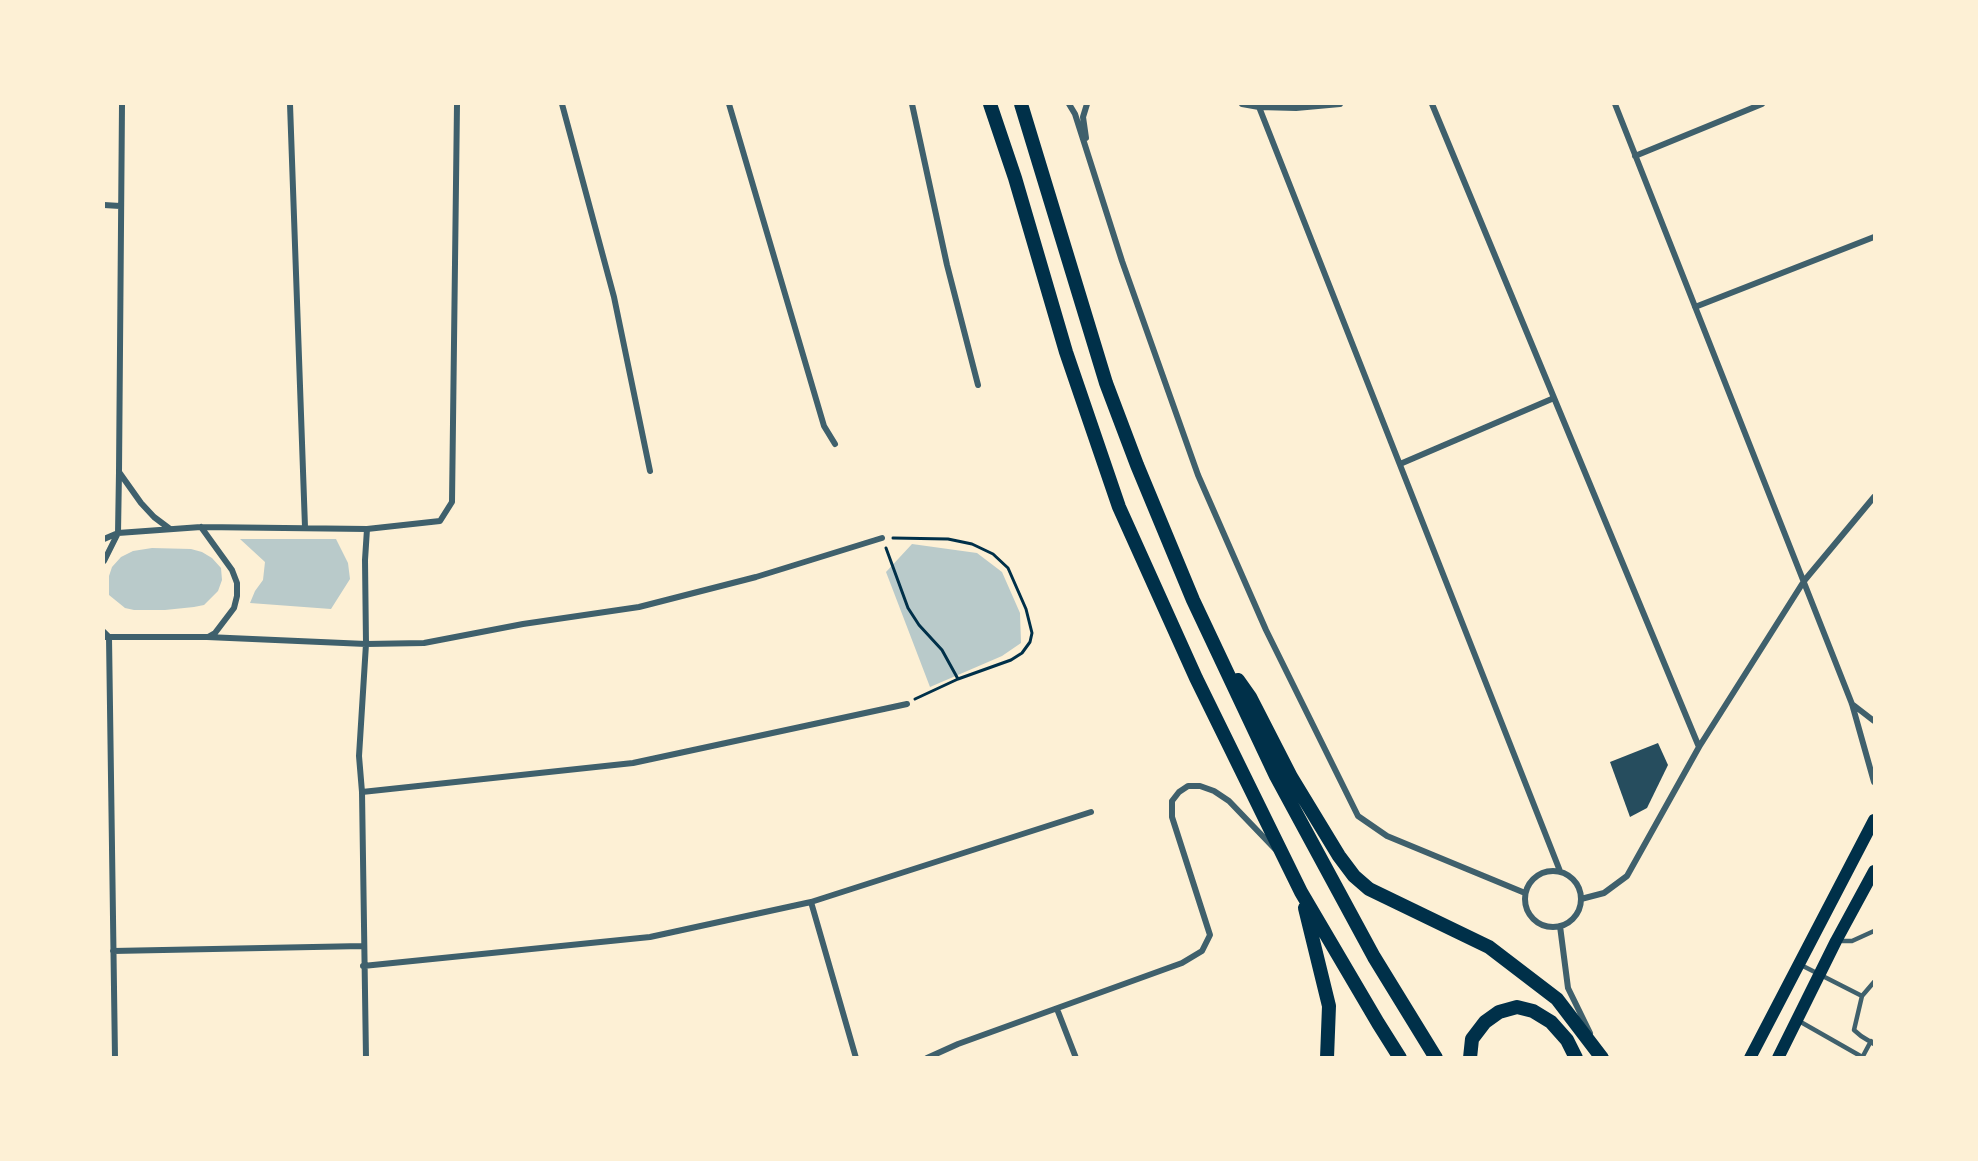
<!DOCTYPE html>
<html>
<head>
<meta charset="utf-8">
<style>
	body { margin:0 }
	#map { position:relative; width:1978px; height:1161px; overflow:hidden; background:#fdf0d5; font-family:"Exo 2",sans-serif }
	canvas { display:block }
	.frame { position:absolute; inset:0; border:105px solid #fdf0d5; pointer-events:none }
</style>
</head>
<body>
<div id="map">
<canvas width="1978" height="1161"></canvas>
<div class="frame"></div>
</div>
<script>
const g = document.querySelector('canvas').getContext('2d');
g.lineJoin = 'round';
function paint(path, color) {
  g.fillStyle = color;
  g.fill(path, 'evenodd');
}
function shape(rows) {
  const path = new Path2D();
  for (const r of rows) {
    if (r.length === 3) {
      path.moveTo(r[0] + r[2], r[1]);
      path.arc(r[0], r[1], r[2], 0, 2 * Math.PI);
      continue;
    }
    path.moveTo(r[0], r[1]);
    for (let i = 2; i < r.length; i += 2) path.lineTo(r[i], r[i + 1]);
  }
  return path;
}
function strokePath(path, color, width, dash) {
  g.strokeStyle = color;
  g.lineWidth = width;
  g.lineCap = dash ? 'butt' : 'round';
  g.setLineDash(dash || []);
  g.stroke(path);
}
paint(shape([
	[240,539,336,539,348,563,350,579,331,609,250,603,255,591,263,580,265,562],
	[912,544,977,553,1002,572,1020,613,1021,643,1002,656,930,687,886,572],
	[152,548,191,549,202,552,212,558,221,568,222,580,218,591,204,605,194,607,165,610,134,610,125,608,109,595,109,576,112,567,121,557,133,551]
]), '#b9caca');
paint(shape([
	[1658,743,1668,765,1647,808,1630,817,1610,762]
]), '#264d5e');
strokePath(shape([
	[893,538,948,539,972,544,993,554,1008,568,1026,609,1032,633,1030,642,1022,653,1011,660,958,679,915,699],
	[886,548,908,608,919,625,942,650,958,679]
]), '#003049', 3);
strokePath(shape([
	[1838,941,1852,941,1874,931],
	[1801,965,1862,996],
	[1874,982,1862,996,1854,1030,1861,1036,1874,1044],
	[1799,1021,1864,1058],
	[1863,1056,1871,1041]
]), '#3f606c', 4.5);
strokePath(shape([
	[290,104,305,527],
	[562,104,614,297,650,471],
	[729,104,824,426,835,444],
	[912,104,947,265,978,385],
	[1069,104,1075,114,1122,261,1198,475,1266,630,1358,816,1387,836,1525,893],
	[1242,104,1259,107,1296,108,1340,104],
	[1432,104,1699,747],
	[1615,104,1852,704,1874,782],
	[1259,107,1560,871],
	[1086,138,1083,117,1087,104],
	[1635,156,1762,104],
	[104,205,120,206],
	[1695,307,1874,237],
	[1400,464,1554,398],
	[119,472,122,104],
	[201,527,232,570,237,583,237,596,234,608,215,633,208,637],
	[104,539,118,533,201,527,367,529,440,521,452,502,457,104],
	[104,561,118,533,119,472,141,503,154,517,170,529],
	[104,632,109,637,115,1058],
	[104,637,207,637,366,644,424,643,523,624,639,607,756,577,882,538],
	[1852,704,1874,721],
	[362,792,633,763,907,704],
	[1553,899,28],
	[1581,899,1604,893,1627,876,1699,747,1804,581,1874,497],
	[811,902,856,1058],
	[1560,926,1568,988,1590,1033],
	[113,951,363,946],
	[363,966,650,937,811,902,1091,812],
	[1057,1009,1076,1058],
	[366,1058,362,792,359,756,366,644,365,560,367,529],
	[927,1058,958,1044,1182,963,1202,951,1210,935,1172,817,1172,801,1179,792,1188,786,1200,786,1214,791,1229,801,1275,849]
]), '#3f606c', 6);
strokePath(shape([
	[1750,1058,1874,820],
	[1778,1058,1836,941,1874,871]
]), '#003049', 12);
strokePath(shape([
	[990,104,1015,178,1066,352,1119,507,1196,678,1301,892,1378,1023,1400,1058],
	[1021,104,1106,383,1137,465,1193,600,1276,776,1374,957,1436,1058],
	[1238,680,1250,697,1291,777,1339,856,1354,876,1369,889,1489,947,1557,999,1602,1058],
	[1305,908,1329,1006,1327,1058],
	[1470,1058,1472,1039,1485,1022,1499,1012,1517,1007,1533,1011,1551,1022,1567,1040,1576,1058]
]), '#003049', 14);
</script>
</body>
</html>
